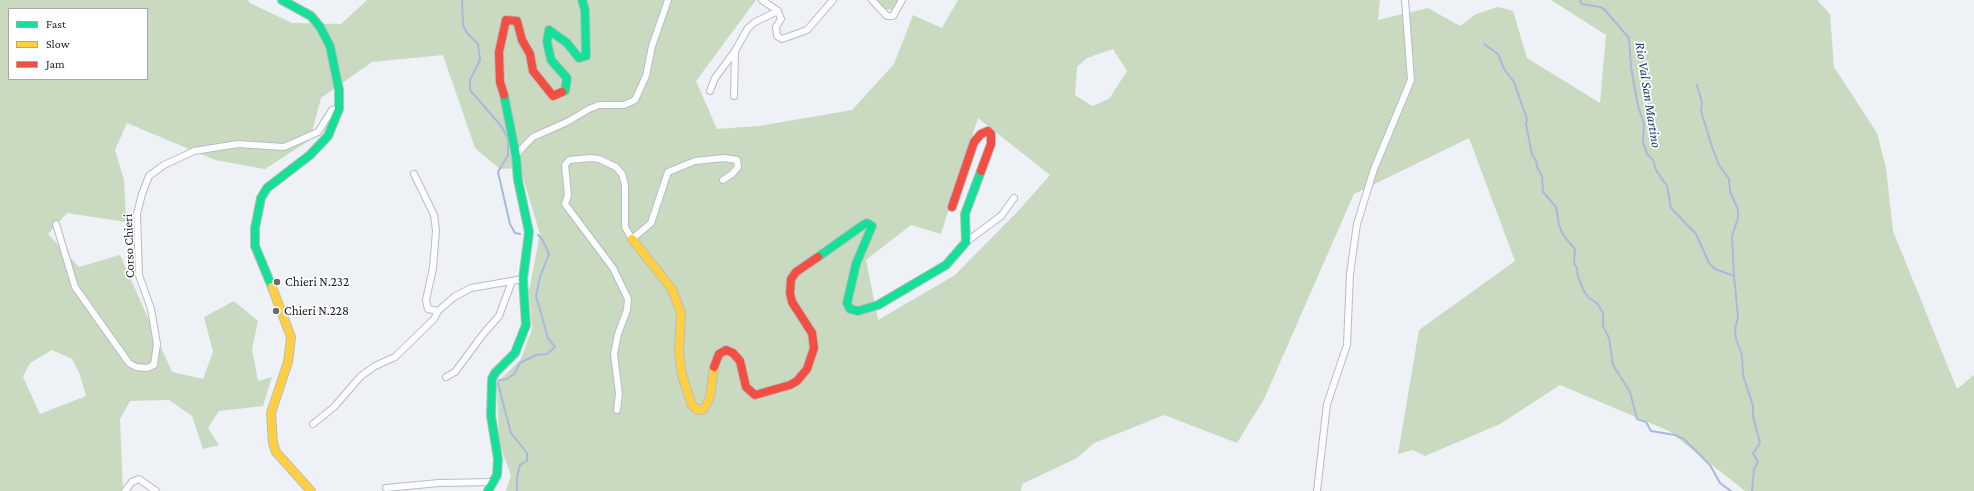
<!DOCTYPE html>
<html>
<head>
<meta charset="utf-8">
<style>
	body { margin:0 }
	#map { position:relative; width:1974px; height:491px; overflow:hidden; background:#eef1f6; font-family:"Crimson Pro",serif }
	canvas { display:block }
	.legend { position:absolute; left:8px; top:8px; width:140px; height:72px; box-sizing:border-box; background:#fff; border:1px solid #a6a7a8; margin:0; padding:5px 7px; list-style:none; font-size:12px; color:#202326 }
	.legend li { display:flex; align-items:center; gap:8px; height:20px }
	.legend b { width:20px; border:1px solid #a6a7a8 }
</style>
</head>
<body>
<div id="map">
<canvas width="1974" height="491"></canvas>
<ul class="legend">
<li><b style="height:5px;background:#16e098"></b>Fast</li>
<li><b style="height:5px;background:#ffcf43"></b>Slow</li>
<li><b style="height:5px;background:#f24e42"></b>Jam</li>
</ul>
</div>
<script>
const g = document.querySelector('canvas').getContext('2d');
g.lineJoin = 'round';
function paint(path, color) {
  g.fillStyle = color;
  g.fill(path, 'evenodd');
}
function shape(rows) {
  const path = new Path2D();
  for (const r of rows) {
    path.moveTo(r[0], r[1]);
    for (let i = 2; i < r.length; i += 2) path.lineTo(r[i], r[i + 1]);
  }
  return path;
}
function strokePath(path, color, width, dash) {
  g.strokeStyle = color;
  g.lineWidth = width;
  g.lineCap = dash ? 'butt' : 'round';
  g.setLineDash(dash || []);
  g.stroke(path);
}
function write(font, color, halo, rows, align = 'center') {
  g.font = font + ' "Crimson Pro",serif';
  g.lineWidth = 3.5;
  g.setLineDash([]);
  g.textBaseline = 'middle';
  g.strokeStyle = halo;
  g.fillStyle = color;
  for (const [text, x, y, turn = 0] of rows) {
    g.save();
    g.translate(x, y);
    g.rotate((+turn || 0) * Math.PI / 180);
    g.textAlign = isNaN(turn) ? turn : align;
    if (halo) g.strokeText(text, 0, 0);
    g.fillText(text, 0, 0);
    g.restore();
  }
}
paint(shape([
	[0,0,248,0,250,3,292,23,341,24,367,0,756,0,696,81,717,129,759,126,852,110,894,64,913,15,942,28,958,0,1380,0,1378,20,1428,8,1460,26,1476,14,1498,7,1513,11,1527,58,1600,103,1606,35,1551,0,1817,0,1830,14,1834,67,1877,133,1886,168,1893,231,1957,389,1974,375,1974,491,1745,491,1669,431,1560,385,1500,424,1425,456,1413,450,1398,454,1419,330,1515,261,1469,138,1354,194,1264,399,1237,443,1164,415,1094,443,1077,458,1022,484,1021,491,506,491,511,475,499,443,497,383,521,359,532,329,529,291,540,234,520,168,500,169,475,148,443,55,372,62,321,98,310,140,265,169,215,160,127,123,115,150,124,180,126,222,67,213,48,234,79,267,120,255,172,372,203,379,213,352,204,317,234,301,258,321,252,349,258,381,272,377,263,406,219,411,208,428,219,445,203,449,192,416,169,400,130,401,120,419,123,491,0,491],
	[9,9,147,9,147,79,9,79],
	[1113,49,1127,71,1109,99,1092,106,1075,95,1077,67,1087,58],
	[978,118,1050,175,1019,210,955,275,878,320,866,260,911,225,941,234],
	[52,350,72,359,80,375,86,396,40,414,23,377,30,363],
	[876,0,898,0,894,10,884,9]
]), '#c9dac1');
strokePath(shape([
	[462,0,463,25,467,33,478,44,480,60,470,80,470,90,502,127,508,139,508,155,498,172,510,224,515,233,520,234],
	[1580,0,1582,4,1600,7,1604,9,1629,38,1631,67,1638,106,1644,124,1643,142,1647,154,1653,160,1656,170,1667,186,1671,208,1696,234,1709,263,1715,269,1734,276,1738,317,1735,329,1736,339,1742,355,1743,375,1753,406,1753,416,1760,443,1753,453,1758,462,1754,469,1752,491],
	[1484,44,1498,54,1504,69,1514,82,1527,119,1526,124,1532,155,1536,160,1537,167,1542,176,1543,192,1556,207,1559,225,1563,235,1575,249,1574,263,1577,268,1578,277,1584,291,1589,298,1597,303,1603,313,1603,326,1609,338,1613,365,1630,392,1637,419,1646,422,1651,431,1675,435,1684,439,1710,465,1720,483,1731,491],
	[1697,85,1702,103,1701,111,1712,147,1719,165,1729,179,1730,191,1738,210,1738,218,1732,236,1734,276],
	[517,491,517,477,520,465,527,461,527,453,511,433,498,384,499,380,507,379,514,374,520,363,536,355,547,354,555,347,548,338,536,296,540,277,549,254,542,239,538,235]
]), '#a5bade', 2);
const street = shape([
	[762,0,778,11,781,19,776,27,777,36,782,39,807,30,833,0],
	[872,0,887,16,893,16,902,0],
	[710,91,715,78,735,51,748,28,755,22,778,11],
	[734,96,735,51],
	[516,156,524,146,533,137,567,122,589,109,599,105,624,105,635,100,646,76,652,46,668,0],
	[414,174,434,215,436,231,433,268,426,300,428,309,438,311,454,297,471,288,523,279],
	[56,224,75,287,129,363,136,367,147,368,154,365,157,344,151,309,139,275,137,214,142,194,149,176,164,165,194,151,238,144,284,147,318,132,332,110,339,109],
	[966,242,1001,216,1014,198],
	[446,377,455,372,484,333,499,316,512,281],
	[617,410,619,394,614,354,618,334,627,310,628,299,613,268,565,204,568,195,565,165,569,160,591,158,599,159,616,167,622,174,625,185,625,227,632,239,651,223,668,172,695,161,724,158,737,160,738,167,732,174,723,180],
	[313,424,334,407,361,376,375,366,395,357,434,319,438,311],
	[386,488,439,483,494,482],
	[125,491,132,482,139,479,156,491],
	[1317,491,1327,404,1347,345,1350,274,1357,224,1374,169,1411,80,1405,0]
]);
const fast = shape([
	[562,92,565,91,567,78,551,60,547,42,549,30,567,43,579,58,586,56,585,10,582,0],
	[818,257,863,225,867,223,872,226,856,264,847,303,850,309,858,311,878,305,946,265,966,242,965,214,981,171],
	[272,287,255,246,255,228,261,198,267,188,310,155,328,136,339,109,339,90,330,46,320,27,311,16,282,0],
	[488,491,497,475,498,459,491,416,492,379,495,373,515,353,526,325,523,279,529,232,518,180,516,156,504,95]
]);
const slow = shape([
	[632,239,672,289,681,313,679,352,682,375,692,405,697,410,704,409,710,397,714,367],
	[272,287,291,337,288,362,271,413,273,443,276,452,311,491]
]);
const jam = shape([
	[504,95,500,82,499,52,506,20,517,21,522,40,530,54,533,71,553,96,562,92],
	[952,207,974,142,981,134,988,131,991,134,991,144,981,171],
	[714,367,719,354,726,350,733,353,740,361,746,387,755,395,790,385,797,381,807,369,814,348,812,333,792,302,790,293,791,279,796,272,818,257]
]);
strokePath(street, '#babcc0', 8);
strokePath(fast, '#babcc0', 10);
strokePath(slow, '#babcc0', 10);
strokePath(jam, '#babcc0', 10);
strokePath(street, '#fcfdfe', 6);
strokePath(fast, '#16e098', 8);
strokePath(slow, '#ffcf43', 8);
strokePath(jam, '#f24e42', 8);
for (const [x, y, r, color] of [
	[277,282,4,"#686b6f"],
	[276,311,4,"#686b6f"]
]) {
  const dot = new Path2D();
  dot.arc(x, y, r, 0, 2 * Math.PI);
  g.fillStyle = color;
  g.fill(dot);
  strokePath(dot, '#fff', 1.5);
}
write('13px', '#202326', '#fff', [
	["Corso Chieri",129,246,-92]
]);
write('13px', '#202326', '#fff', [
	["Chieri N.232",285,282],
	["Chieri N.228",284,311]
], 'left');
write('italic 14px', '#183974', '#fff', [
	["Rio Val San Martino",1648,95,81]
]);
</script>
</body>
</html>
